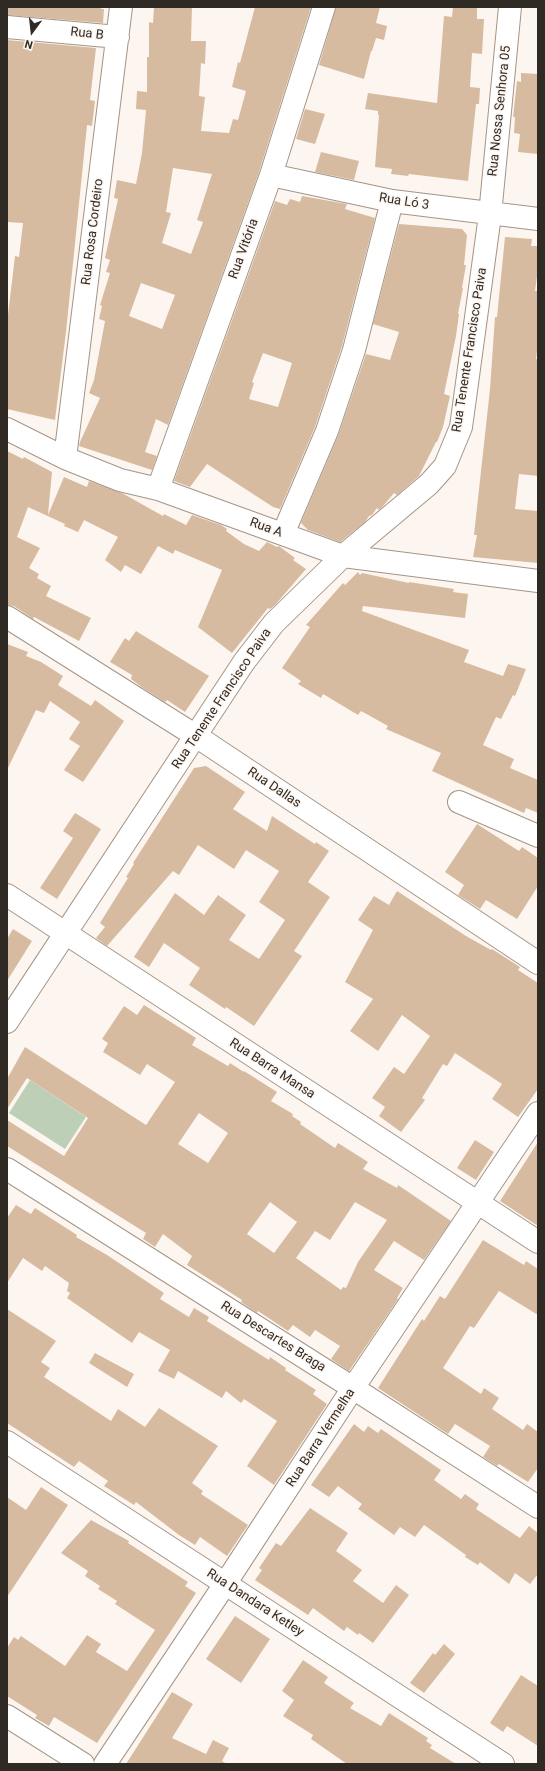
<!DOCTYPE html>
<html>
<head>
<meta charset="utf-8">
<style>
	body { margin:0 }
	#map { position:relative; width:545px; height:1771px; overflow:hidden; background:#fdf6f0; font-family:Roboto,sans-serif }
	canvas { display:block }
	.frame { position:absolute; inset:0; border:8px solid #302a24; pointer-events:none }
	.north { position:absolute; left:12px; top:12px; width:40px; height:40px; -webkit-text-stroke:3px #fdf6f0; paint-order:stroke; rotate:195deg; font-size:11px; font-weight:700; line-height:16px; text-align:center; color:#302a24 }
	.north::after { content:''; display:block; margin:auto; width:14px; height:18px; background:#302a24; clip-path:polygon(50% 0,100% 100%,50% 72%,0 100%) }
</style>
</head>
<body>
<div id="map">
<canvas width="545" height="1771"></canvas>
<div class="frame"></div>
<div class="north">N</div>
</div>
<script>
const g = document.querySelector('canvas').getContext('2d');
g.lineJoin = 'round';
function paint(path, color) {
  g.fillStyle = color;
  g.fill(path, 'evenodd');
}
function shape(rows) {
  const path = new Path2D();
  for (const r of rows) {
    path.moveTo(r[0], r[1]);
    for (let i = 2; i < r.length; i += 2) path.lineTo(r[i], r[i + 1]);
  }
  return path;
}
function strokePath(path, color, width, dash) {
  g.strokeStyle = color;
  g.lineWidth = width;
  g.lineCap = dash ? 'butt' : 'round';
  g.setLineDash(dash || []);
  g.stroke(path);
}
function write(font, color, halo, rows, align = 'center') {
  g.font = font + ' Roboto,sans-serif';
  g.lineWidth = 3;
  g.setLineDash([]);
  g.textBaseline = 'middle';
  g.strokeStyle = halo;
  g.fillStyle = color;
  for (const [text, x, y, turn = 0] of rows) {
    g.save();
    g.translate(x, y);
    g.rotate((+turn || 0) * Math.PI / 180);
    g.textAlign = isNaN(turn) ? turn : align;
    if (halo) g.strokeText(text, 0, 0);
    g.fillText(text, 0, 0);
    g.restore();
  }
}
paint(shape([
	[30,1080,86,1117,65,1149,9,1113]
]), '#bdd0b7');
paint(shape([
	[7,7,101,7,101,9,104,9,103,23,7,15],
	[154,7,192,7,191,41,206,41,205,64,201,63,199,96,205,97,201,131,229,133,233,119,238,120,246,91,232,87,238,62,240,63,255,7,311,7,258,175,168,425,156,419,145,452,157,456,152,470,79,446,80,442,100,398,89,393,94,380,105,321,99,319,102,306,100,305,110,273,106,272,110,260,105,258,118,199,114,198,117,180,136,184,142,153,146,110,136,109,137,91,147,92,147,57,149,57,149,22,153,23],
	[173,168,212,174,197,220,203,222,191,254,162,243,171,213,166,212],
	[141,283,175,295,162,329,129,316],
	[336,7,380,7,376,23,387,26,384,40,376,38,372,51,371,51,364,79,319,65],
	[453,7,477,7,477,19,484,19,482,54,472,53,470,87,480,88,479,104,476,104,468,181,409,174,408,176,391,174,392,169,375,167,379,115,378,115,378,111,365,109,368,93,437,103,444,16,452,17],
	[7,40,96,48,90,100,95,101,92,126,87,125,66,332,55,420,7,409,7,323,15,256,19,257,23,223,7,222],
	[521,73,538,74,538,154,518,152,520,134,514,133,515,117,513,117,517,81,521,82],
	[305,109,325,114,315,144,296,139],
	[321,152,359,161,354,180,315,172],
	[302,196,347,204,345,209,375,218,342,346,315,427,280,509,273,507,207,464,190,487,174,481,275,201,287,205,290,199,300,202],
	[263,353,292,363,278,407,249,399,254,383,252,382],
	[399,224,462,229,467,235,464,265,466,265,462,288,463,288,458,314,459,314,456,336,444,394,450,396,443,427,437,442,436,442,419,476,397,495,394,493,384,505,379,510,377,508,372,515,369,516,365,522,340,542,308,530,301,523,338,436,366,354,390,360,399,332,373,324],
	[505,237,532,239,531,246,538,246,538,269,535,291,538,291,538,344,536,359,538,360,538,476,519,474,515,509,538,511,538,563,473,557,477,535,474,535,490,389,495,317,497,317],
	[7,451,23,459,24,457,52,472,48,515,64,477,87,487,89,481,122,493,163,516,164,514,186,525,192,515,221,525,227,529,226,531,244,544,259,551,267,542,277,547,279,546,295,558,293,560,306,569,275,605,270,609,268,608,232,653,198,627,222,570,175,550,173,554,158,546,141,574,125,565,121,572,105,560,118,537,84,520,78,532,64,526,65,524,28,507,17,537,40,548,29,568,39,574,37,578,51,586,46,596,91,618,79,641,34,617,33,619,14,606,7,605],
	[358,572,360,575,362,573,409,583,409,582,454,589,453,592,468,594,465,618,363,606,362,611,469,650,464,662,503,676,508,664,526,669,515,696,513,695,501,719,496,717,483,745,514,759,510,768,538,780,538,813,526,808,524,813,432,771,441,753,386,729,388,726,361,711,358,715,323,694,321,698,298,684,301,681,282,668,310,627,306,625,343,583,345,585],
	[136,631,209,676,185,712,167,700,165,702,143,688,131,679,132,675,110,662,125,638,129,641],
	[7,644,28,652,26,656,41,662,63,676,58,685,91,706,95,700,124,721,83,782,64,770,80,746,69,739,80,722,50,701,44,713,36,710,7,770],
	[206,766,245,792,233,809,267,831,272,816,315,844,316,842,329,851,308,882,330,897,294,951,302,956,254,1026,226,1007,225,1009,189,985,200,968,164,943,149,967,134,957,175,893,204,915,218,895,246,915,229,940,259,959,285,920,259,902,279,871,246,850,234,869,198,845,179,875,173,871,107,946,96,938,105,927,100,923,128,878,126,877,134,864,133,863,194,768],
	[75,813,101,829,57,899,40,888,73,838,63,831],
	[477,824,519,851,522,847,538,858,538,886,517,919,486,900,480,909,458,895,464,885,445,872],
	[397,891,466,936,491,950,492,949,520,967,518,970,538,983,538,1089,518,1117,492,1099,502,1084,455,1053,447,1066,443,1064,422,1098,425,1100,401,1132,379,1116,385,1107,372,1098,394,1067,404,1074,430,1036,402,1015,378,1051,350,1031,373,999,345,982,373,930,358,920,374,896,389,905],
	[13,929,32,941,7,981,7,939],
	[144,1005,196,1038,192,1045,228,1066,230,1063,244,1072,244,1071,277,1092,271,1101,293,1114,292,1116,301,1122,300,1124,335,1148,338,1143,368,1162,363,1169,397,1188,398,1185,451,1221,424,1260,394,1241,374,1270,403,1288,397,1298,398,1299,349,1371,331,1359,340,1346,315,1330,310,1337,293,1325,288,1331,258,1311,257,1313,241,1302,242,1300,187,1265,192,1256,163,1234,155,1247,143,1239,146,1233,7,1146,7,1120,64,1156,88,1118,27,1078,7,1109,7,1079,25,1047,146,1125,175,1082,147,1064,140,1075,103,1052,108,1043,102,1039,124,1006,137,1015],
	[199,1113,228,1133,208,1163,178,1144],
	[270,1202,297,1222,274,1253,247,1234],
	[355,1202,387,1220,358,1262,346,1288,343,1287,341,1290,296,1258,315,1231,330,1240],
	[475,1140,494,1152,476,1180,457,1168],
	[538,1142,538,1226,500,1201],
	[16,1205,31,1214,35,1208,77,1235,76,1237,107,1255,164,1293,160,1299,189,1317,194,1308,209,1317,207,1321,269,1360,270,1357,286,1368,285,1370,316,1390,313,1394,327,1404,274,1485,247,1466,277,1421,244,1399,241,1403,226,1391,222,1398,178,1371,174,1379,158,1371,170,1350,139,1332,132,1343,67,1298,70,1293,67,1291,69,1283,45,1266,42,1271,23,1258,7,1283,7,1218],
	[483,1240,524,1265,526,1261,538,1269,538,1315,499,1291,474,1328,470,1326,443,1368,481,1394,484,1388,499,1398,492,1409,523,1430,527,1424,538,1432,538,1468,528,1482,499,1464,497,1466,483,1457,490,1446,455,1424,448,1434,378,1388,422,1319,424,1321,440,1296,445,1299],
	[7,1309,56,1341,41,1362,50,1368,44,1377,111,1421,118,1409,145,1427,159,1408,218,1446,192,1483,203,1491,201,1494,248,1525,227,1556,200,1537,195,1545,179,1535,136,1502,134,1505,104,1486,108,1481,79,1461,74,1467,7,1423],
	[95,1353,134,1374,127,1387,89,1363],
	[354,1424,364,1432,368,1426,378,1433,381,1429,441,1470,434,1480,461,1499,465,1494,479,1504,476,1509,520,1538,529,1526,538,1533,538,1574,530,1584,515,1573,509,1584,480,1562,478,1565,465,1557,466,1555,424,1525,415,1537,400,1527,394,1535,358,1509,362,1504,338,1486,329,1497,311,1485],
	[41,1487,68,1505,7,1597,7,1497,26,1510],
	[310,1508,348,1533,336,1551,362,1570,353,1581,383,1603,396,1585,409,1595,373,1643,359,1633,358,1635,347,1627,344,1631,313,1608,308,1615,255,1580,262,1570,259,1568,276,1543,281,1546],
	[91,1520,129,1541,128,1543,188,1582,185,1586,196,1593,97,1743,54,1717,49,1726,35,1718,37,1715,7,1696,7,1648,14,1637,18,1640,21,1636,65,1666,87,1635,101,1644,96,1652,127,1671,155,1630,115,1604,117,1601,98,1589,100,1586,85,1576,88,1571,61,1553],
	[235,1616,270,1639,241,1683,206,1659],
	[444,1644,455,1654,424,1693,410,1683,433,1653,435,1655],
	[303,1660,328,1677,324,1683,354,1703,350,1708,381,1726,389,1713,428,1738,426,1741,432,1745,430,1748,456,1764,347,1764,311,1739,313,1735,283,1716,294,1700,282,1691],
	[521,1675,538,1686,538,1746,507,1726,503,1732,490,1723],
	[172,1692,193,1704,172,1738,206,1754,213,1740,229,1748,222,1761,227,1764,126,1764]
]), '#d7bba0');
const minor = shape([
	[7,27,118,37],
	[271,175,392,201,538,219],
	[7,429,65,458,120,480,158,489,343,556,538,581],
	[65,458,121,7],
	[158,489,271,175,324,7],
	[283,534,327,431,354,350,392,201],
	[7,617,196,736,538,963],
	[459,802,538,836],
	[7,895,538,1242],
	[7,1022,244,662,274,623,343,556,429,484,445,466,461,427,490,215,510,7],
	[7,1169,353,1388,538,1507],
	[7,1442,503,1764],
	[7,1716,83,1764],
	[105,1764,225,1584,353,1388,538,1113]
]);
strokePath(minor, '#a49586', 24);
strokePath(minor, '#fff', 22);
write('13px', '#302a24', '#fdf6f0', [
	["Rua B",87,34,6],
	["Rua Nossa Senhora 05",500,111,-84],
	["Rua Ló 3",404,202,9],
	["Rua Rosa Cordeiro",93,232,-83],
	["Rua Vitória",244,249,-70],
	["Rua Tenente Francisco Paiva",470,350,-81],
	["Rua A",266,528,20],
	["Rua Tenente Francisco Paiva",222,699,-56],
	["Rua Dallas",274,788,34],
	["Rua Barra Mansa",272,1069,33],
	["Rua Descartes Braga",273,1337,32],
	["Rua Barra Vermelha",321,1438,-57],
	["Rua Dandara Ketley",255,1603,33]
]);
</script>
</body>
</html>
